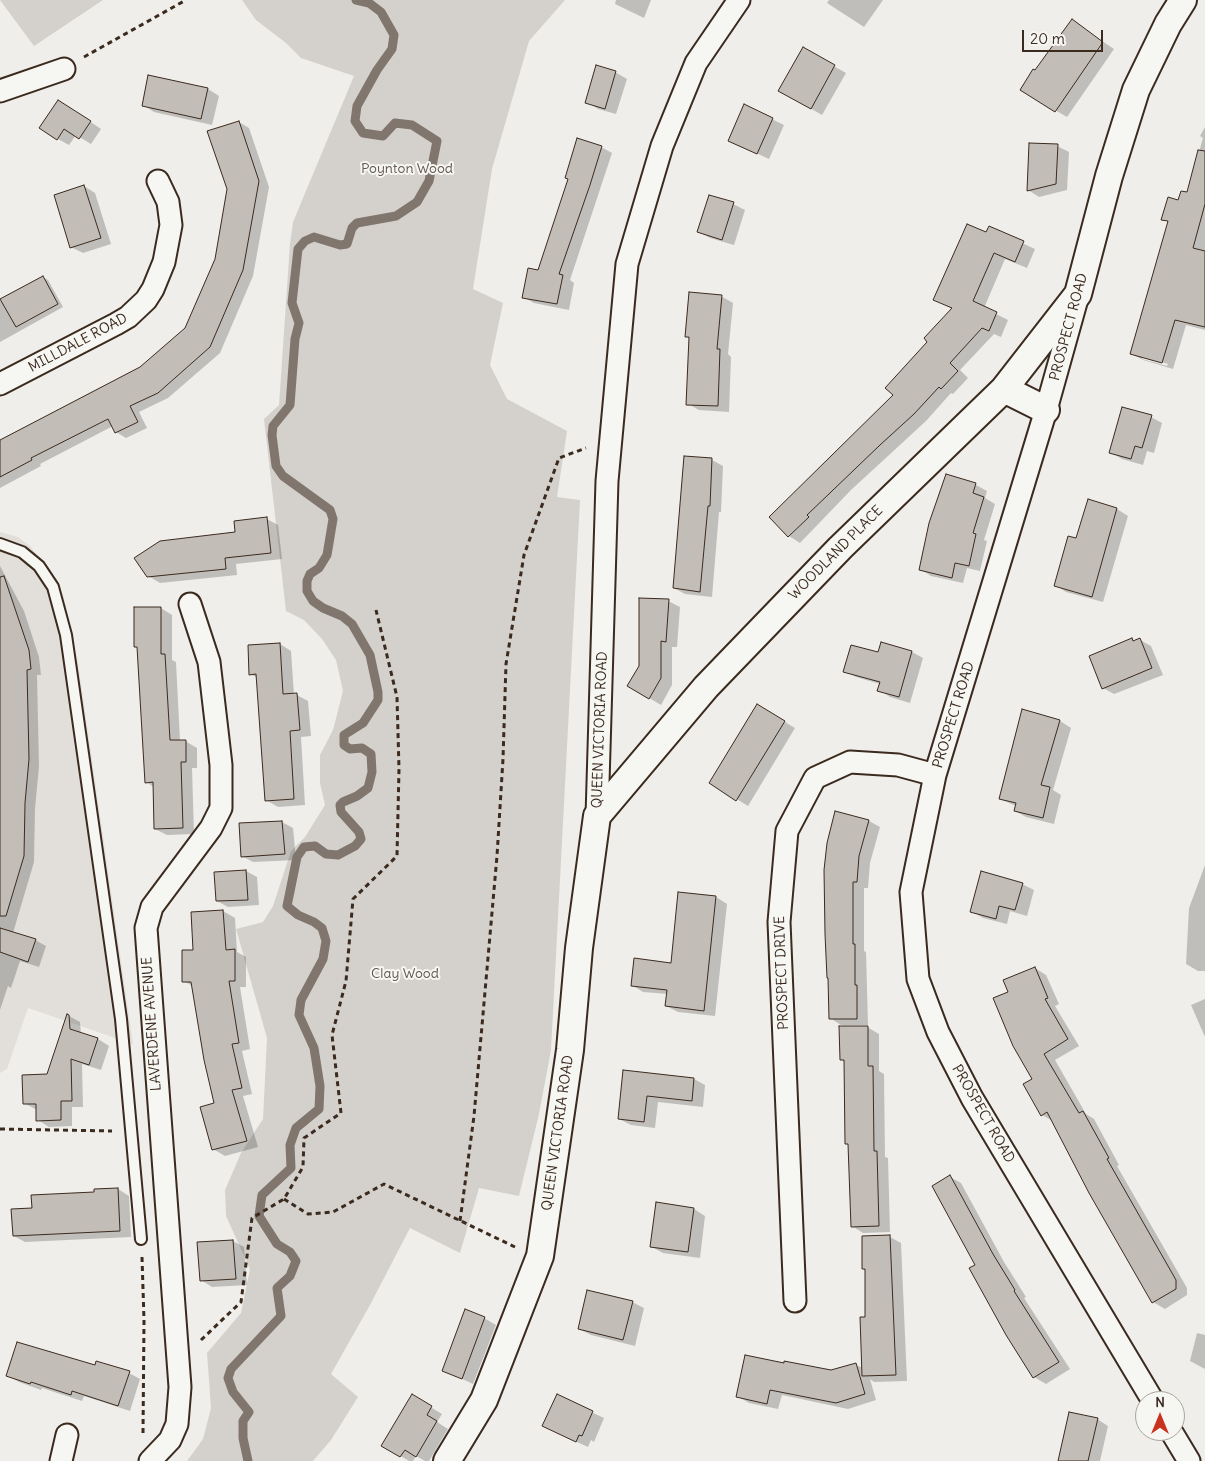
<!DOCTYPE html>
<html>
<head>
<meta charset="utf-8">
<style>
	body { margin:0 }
	#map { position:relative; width:1205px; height:1461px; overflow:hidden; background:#efeeea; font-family:Delius,sans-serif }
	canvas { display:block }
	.north { position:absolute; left:1135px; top:1391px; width:50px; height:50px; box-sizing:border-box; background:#f6f6f2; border:1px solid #aba49d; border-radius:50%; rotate:0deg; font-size:14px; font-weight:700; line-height:20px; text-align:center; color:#3b2a1e }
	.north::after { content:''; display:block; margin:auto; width:18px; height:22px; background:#c8321e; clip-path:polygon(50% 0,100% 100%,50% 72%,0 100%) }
	.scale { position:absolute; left:1022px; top:30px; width:81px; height:22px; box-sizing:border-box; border:2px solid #3b2a1e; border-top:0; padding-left:6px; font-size:15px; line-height:18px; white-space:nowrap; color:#3b2a1e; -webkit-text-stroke:4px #f6f6f2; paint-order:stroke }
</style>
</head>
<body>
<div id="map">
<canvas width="1205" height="1461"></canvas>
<div class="north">N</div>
<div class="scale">20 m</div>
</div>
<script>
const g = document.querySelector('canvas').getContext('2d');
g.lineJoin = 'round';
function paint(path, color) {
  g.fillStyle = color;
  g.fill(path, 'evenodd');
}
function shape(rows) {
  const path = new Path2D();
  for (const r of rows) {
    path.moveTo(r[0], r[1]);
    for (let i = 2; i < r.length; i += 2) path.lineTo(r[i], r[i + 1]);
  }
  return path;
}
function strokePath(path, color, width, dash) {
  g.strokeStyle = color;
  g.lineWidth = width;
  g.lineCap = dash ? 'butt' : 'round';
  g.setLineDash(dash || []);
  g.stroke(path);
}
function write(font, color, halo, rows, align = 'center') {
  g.font = font + ' Delius,sans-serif';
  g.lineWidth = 4;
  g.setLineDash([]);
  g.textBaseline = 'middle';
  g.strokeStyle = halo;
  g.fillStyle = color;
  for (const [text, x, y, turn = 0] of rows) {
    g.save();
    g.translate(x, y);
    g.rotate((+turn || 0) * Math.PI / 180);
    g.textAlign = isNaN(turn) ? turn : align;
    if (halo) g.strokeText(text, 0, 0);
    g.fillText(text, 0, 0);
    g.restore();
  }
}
paint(shape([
	[0,532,18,537,30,546,56,579,64,598,78,663,133,1044,28,1008,7,1069,0,1073]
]), '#e2dfdb');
paint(shape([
	[0,0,103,0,34,46],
	[242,0,565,0,529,41,492,169,473,289,503,303,490,365,507,399,567,431,557,497,580,500,551,1050,539,1114,519,1196,479,1188,460,1253,410,1228,370,1305,331,1374,358,1397,331,1440,313,1461,187,1461,203,1439,211,1408,207,1353,241,1313,250,1269,226,1216,225,1190,241,1153,263,1119,267,1038,236,929,263,922,273,906,291,851,305,837,325,805,320,783,320,755,333,730,343,691,336,660,322,639,304,620,286,611,264,419,279,405,290,244,293,222,354,76,301,58,286,43,256,20]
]), '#d4d1cc');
paint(shape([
	[616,0,651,0,644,18,615,4],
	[829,0,883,0,864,27,827,3],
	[1072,21,1114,49,1067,117,1021,90],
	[803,49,846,73,822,115,780,91],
	[615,72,627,79,616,114,598,109,587,102],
	[208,89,219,96,212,125,154,112,143,105],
	[745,106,784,125,769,159,730,141],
	[70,108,101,129,91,144,76,135,69,145,58,139],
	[239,122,249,128,269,187,253,276,220,353,168,398,139,412,147,428,126,438,116,432,113,426,40,464,41,466,0,488,0,442,141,368,186,328,216,259],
	[1205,127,1205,330,1186,325,1173,369,1143,360,1132,354,1169,222,1163,219,1187,194,1203,138,1200,136],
	[1142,356,1168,364,1167,366,1142,359],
	[1057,146,1069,152,1067,190,1039,197,1028,190],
	[601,147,612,153,570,280,574,283,569,310,534,303,523,297,539,271],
	[84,186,95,193,111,244,83,253,71,247],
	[733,204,745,210,734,245,710,238,699,232],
	[989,228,1035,249,1027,268,1005,259,984,308,1008,320,1001,337,994,334,960,370,968,378,953,394,951,393,926,421,851,490,800,543,789,536,895,395,929,342,952,309,935,299,987,234],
	[43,277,48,280,63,307,0,342,0,301],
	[721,296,733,303,728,354,731,357,729,412,699,410,688,404,690,338,686,336],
	[1151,417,1162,423,1154,453,1147,451,1143,465,1122,459,1110,452],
	[685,457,712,460,723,466,721,512,719,512,712,597,685,594,674,588],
	[946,475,976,485,987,491,985,498,995,504,984,540,987,541,980,571,967,568,963,583,931,576,920,569],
	[1117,509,1128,516,1103,602,1066,592,1055,585,1077,539],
	[267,519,278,525,282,559,236,564,237,575,160,583,148,576],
	[0,566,24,611,39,657,41,675,37,675,39,766,35,809,34,862,13,933,35,940,46,946,39,967,20,961,11,988,8,986,0,1010],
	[668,601,680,607,677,647,672,647,672,685,661,705,629,686,641,666],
	[161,608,172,615,172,660,176,662,180,741,185,741,197,748,197,768,192,768,194,834,167,835,155,829,154,787,146,782],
	[1132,639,1136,642,1140,640,1151,646,1163,675,1114,694,1103,688],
	[882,643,912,652,923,658,910,703,890,697,879,690,880,684,856,677,845,671,878,654],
	[280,644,291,651,294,695,297,695,308,701,311,736,301,737,305,805,278,807,266,800,258,678,250,674],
	[758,706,795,728,748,806,711,783],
	[1060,721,1071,728,1053,790,1061,795,1054,824,1026,817,1015,811,1016,806,1000,799],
	[836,812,869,821,880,827,870,863,868,888,864,888,864,951,866,952,868,1025,841,1025,830,1018],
	[282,822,293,828,296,860,253,862,242,856],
	[1205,865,1205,971,1198,971,1186,964,1189,908],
	[246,871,257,877,259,905,228,907,217,901],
	[1022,884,1034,890,1027,916,1010,911,1007,924,983,918,971,911],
	[716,897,727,904,715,1016,678,1012,666,1006,668,994,643,992,632,985,672,964],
	[223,911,235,918,237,952,246,957,246,987,240,987,250,1049,242,1051,252,1094,243,1096,258,1147,225,1156,213,1149,215,1104,193,986,183,981,195,951,192,913],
	[1035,968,1046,975,1059,1004,1055,1006,1079,1046,1055,1060,1086,1114,1094,1119,1119,1165,1117,1166,1187,1288,1187,1295,1165,1309,1153,1302,1053,1121,1042,1115,1034,1079,1009,993],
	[1205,999,1205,1037,1191,1005],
	[69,1016,80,1022,81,1034,98,1039,109,1046,101,1070,82,1064,83,1107,72,1107,72,1126,49,1127,38,1120,37,1110,24,1103,48,1076],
	[867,1027,879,1034,879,1071,884,1074,885,1157,888,1158,890,1232,863,1233,852,1226,845,1062,841,1059],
	[624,1072,694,1079,705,1085,703,1107,658,1102,655,1128,631,1125,619,1119],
	[950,1177,961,1183,1004,1262,1026,1297,1024,1298,1070,1369,1046,1384,1034,1377,1007,1334,977,1265],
	[118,1189,129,1196,131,1237,25,1242,14,1236,33,1209,95,1193],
	[658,1204,694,1209,705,1216,700,1258,663,1253,652,1247],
	[863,1237,890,1237,901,1243,907,1381,874,1382,870,1379,876,1400,848,1409,782,1395,778,1409,749,1403,737,1396,785,1365,831,1371,856,1365,863,1368,866,1318,866,1270,864,1269],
	[233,1241,244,1247,247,1285,212,1287,201,1280],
	[632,1302,644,1308,635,1346,591,1335,579,1329],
	[484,1318,496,1325,473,1384,443,1370],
	[1197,1333,1205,1335,1205,1369,1190,1361],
	[96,1367,129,1373,140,1379,130,1411,84,1396,82,1401,42,1388,41,1390,19,1382,8,1376],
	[412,1396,442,1414,437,1422,448,1429,429,1461,425,1461,416,1456,413,1461,409,1461,382,1445],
	[557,1396,604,1418,594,1442,591,1440,588,1447,555,1432],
	[1097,1419,1108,1426,1100,1461,1059,1461]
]), '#0003');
strokePath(shape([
	[248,1461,243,1438,243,1421,249,1412,233,1392,228,1378,231,1369,281,1316,277,1288,290,1276,296,1261,290,1252,277,1244,259,1216,262,1195,291,1168,290,1145,296,1128,319,1109,320,1086,314,1048,299,1015,301,1000,323,959,326,941,322,928,314,922,298,915,287,906,297,857,304,847,315,846,326,854,338,855,355,846,361,839,359,832,341,812,340,805,343,802,357,796,368,788,372,772,371,754,362,748,350,749,344,745,344,735,363,723,378,700,378,692,370,655,352,624,342,616,323,608,313,601,307,591,307,581,310,574,319,568,327,555,333,519,330,510,283,476,276,466,272,435,273,426,290,405,295,339,299,323,292,303,298,249,305,241,314,237,340,245,347,244,352,228,357,223,396,216,417,202,429,181,437,141,412,125,395,123,383,136,363,133,355,121,357,106,377,70,392,49,394,35,381,12,369,3,356,0]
]), '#81766d', 9);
const building = shape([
	[1072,19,1103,42,1055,112,1020,90,1033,69,1035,70,1072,19],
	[803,47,835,65,811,109,778,91,803,47],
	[596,65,616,71,605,109,585,103,596,65],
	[148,75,208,88,201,119,142,106,148,75],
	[58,100,91,121,79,139,64,129,57,140,39,128,58,100],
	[744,104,773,118,757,154,728,141,744,104],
	[239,121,259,181,243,270,210,347,158,393,130,406,138,422,115,433,108,419,31,458,32,460,0,477,0,440,140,367,185,328,215,259,227,189,207,131,239,121],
	[577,138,602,146,590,185,559,274,563,275,557,304,522,298,528,268,538,270,568,179,565,178,577,138],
	[1029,143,1058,144,1056,184,1027,191,1029,143],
	[1198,150,1205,151,1205,204,1193,248,1205,251,1205,327,1175,320,1162,363,1130,354,1168,221,1161,220,1168,197,1178,200,1181,191,1187,192,1198,150],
	[84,185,101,238,70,248,54,195,84,185],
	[709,195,734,202,722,240,697,232,709,195],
	[967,224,986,232,989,226,1024,241,1015,262,994,253,973,301,997,312,989,331,982,328,950,363,958,371,941,389,939,387,914,414,880,445,807,515,809,517,788,537,769,517,893,395,885,388,927,342,924,338,952,308,933,300,967,224],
	[43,276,58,304,16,327,0,299,43,276],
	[689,292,722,295,717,349,720,349,718,406,686,405,689,337,685,337,689,292],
	[1122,407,1152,415,1142,448,1135,446,1131,459,1109,453,1122,407],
	[684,456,712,458,710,506,708,506,700,592,673,588,684,456],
	[946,474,976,483,973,493,984,497,973,533,976,534,969,566,955,563,952,578,919,570,929,523,946,474],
	[1088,499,1117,508,1092,597,1054,586,1068,536,1076,538,1088,499],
	[267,517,271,553,225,558,226,569,147,577,134,558,160,541,235,532,234,521,267,517],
	[4,576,29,650,31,669,27,670,29,759,25,803,24,856,6,916,0,916,0,577,4,576],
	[639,598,669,599,666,642,661,641,661,678,649,699,627,686,639,666,639,598],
	[134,607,161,607,161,654,165,654,170,740,186,740,186,762,181,762,183,828,154,829,153,782,145,783,137,647,134,647,134,607],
	[1132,638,1133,641,1140,638,1152,668,1102,689,1089,656,1132,638],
	[881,642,912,651,899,697,877,691,880,682,843,672,851,645,878,652,881,642],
	[280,643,283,694,297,693,300,730,290,731,294,799,265,801,256,674,249,675,248,645,280,643],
	[757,704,785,721,736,801,709,783,757,704],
	[1022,709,1060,720,1041,785,1050,787,1043,818,1014,811,1016,803,999,799,1022,709],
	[835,811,869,820,859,856,857,882,853,882,853,944,855,944,855,985,857,985,857,1019,829,1019,828,978,827,978,825,934,824,870,827,843,835,811],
	[282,821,285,854,241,857,239,823,282,821],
	[246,870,248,900,216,901,214,872,246,870],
	[981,871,1023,883,1015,910,999,906,996,919,970,912,981,871],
	[678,892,716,896,704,1011,665,1006,667,990,631,986,634,958,671,963,678,892],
	[223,910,226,950,235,949,235,981,229,981,239,1043,232,1044,242,1088,232,1090,247,1141,212,1150,200,1107,214,1103,204,1060,191,982,182,982,182,950,193,950,191,912,223,910],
	[0,928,36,939,28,962,0,952,0,928],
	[1035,967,1048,998,1045,999,1068,1039,1044,1054,1079,1113,1083,1111,1109,1158,1107,1159,1176,1280,1176,1289,1152,1303,1089,1193,1047,1112,1041,1116,1023,1084,1032,1079,1013,1046,993,998,1008,992,1003,980,1035,967],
	[67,1014,69,1015,70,1029,98,1038,89,1065,71,1059,72,1101,61,1101,61,1120,36,1121,36,1104,23,1104,22,1075,47,1074,67,1014],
	[839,1026,868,1026,868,1066,873,1066,874,1151,877,1151,879,1226,851,1227,848,1144,845,1144,844,1060,840,1060,839,1026],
	[623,1070,694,1078,692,1101,647,1096,644,1122,618,1119,623,1070],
	[950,1175,993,1254,1015,1290,1014,1291,1059,1362,1033,1378,1006,1335,969,1268,975,1265,932,1186,950,1175],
	[118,1188,120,1231,13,1236,11,1209,32,1208,31,1195,94,1192,94,1189,118,1188],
	[656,1202,694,1208,688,1252,650,1247,656,1202],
	[890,1235,896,1375,862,1376,860,1317,865,1317,865,1269,862,1269,862,1236,890,1235],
	[233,1240,236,1279,200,1281,197,1242,233,1240],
	[587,1290,633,1301,623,1340,578,1329,587,1290],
	[465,1309,485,1317,462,1379,442,1371,465,1309],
	[17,1342,95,1365,96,1361,130,1371,118,1406,72,1391,71,1395,31,1382,30,1384,6,1376,17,1342],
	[745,1355,784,1363,784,1361,831,1370,856,1363,865,1394,836,1403,770,1390,767,1404,736,1397,745,1355],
	[412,1394,432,1406,427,1415,437,1421,416,1457,405,1450,400,1457,381,1446,412,1394],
	[557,1394,593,1411,582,1436,579,1435,576,1442,542,1426,557,1394],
	[1069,1412,1098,1418,1088,1461,1058,1461,1069,1412]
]);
paint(building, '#c2bdb7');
strokePath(building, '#3b2a1e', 1);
const service = shape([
	[0,544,22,552,39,566,53,587,66,635,121,1019,141,1239]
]);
const minor = shape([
	[0,91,64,69],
	[1077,299,1046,410,935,775,911,892,918,979,938,1032,972,1098,1153,1401],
	[0,384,116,324,128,317,146,300,153,289,164,262,171,225,168,202,158,181],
	[597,816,607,481,627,264,662,146,696,63,739,0],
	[795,1301,779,922,787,831,815,778,850,762,898,765,935,775],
	[1171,1431,1189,1461],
	[61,1461,67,1435],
	[150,1461,170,1440,177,1424,180,1387,146,928,152,907,211,828,221,808,221,765,209,662,190,604]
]);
const tertiary = shape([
	[1004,389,1046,410],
	[447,1461,484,1400,540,1256,570,1050,579,948,597,816,706,687,840,548,1004,389,1078,294,1109,176,1136,90,1168,24,1183,0]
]);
strokePath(service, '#3b2a1e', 14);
strokePath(minor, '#3b2a1e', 25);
strokePath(tertiary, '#3b2a1e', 30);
strokePath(shape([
	[84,57,186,0],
	[0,1129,112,1131],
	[284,1199,308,1214,333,1212,384,1184,515,1247],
	[460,1221,474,1116,497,856,503,759,506,664,524,555,559,458,586,448],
	[142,1257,144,1320,143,1433],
	[201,1340,241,1302,252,1218,284,1199,303,1167,304,1138,341,1113,332,1035,346,981,353,899,397,856,399,769,397,697,376,610]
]), '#3b2a1e', 3, [5, 4]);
strokePath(service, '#f6f6f2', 10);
strokePath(minor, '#f6f6f2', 21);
strokePath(tertiary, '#f6f6f2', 26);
write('14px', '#61544a', '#f6f6f2', [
	["Poynton Wood",407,169],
	["Clay Wood",405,974]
]);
write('14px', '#3b2a1e', '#f6f6f2', [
	["PROSPECT ROAD",1069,327,-75],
	["MILLDALE ROAD",78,343,-28],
	["WOODLAND PLACE",836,553,-45],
	["PROSPECT ROAD",954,715,-73],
	["QUEEN VICTORIA ROAD",600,730,-88],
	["PROSPECT DRIVE",782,973,-92],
	["LAVERDENE AVENUE",152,1024,-94],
	["PROSPECT ROAD",983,1114,60],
	["QUEEN VICTORIA ROAD",558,1133,-82]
]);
</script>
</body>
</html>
